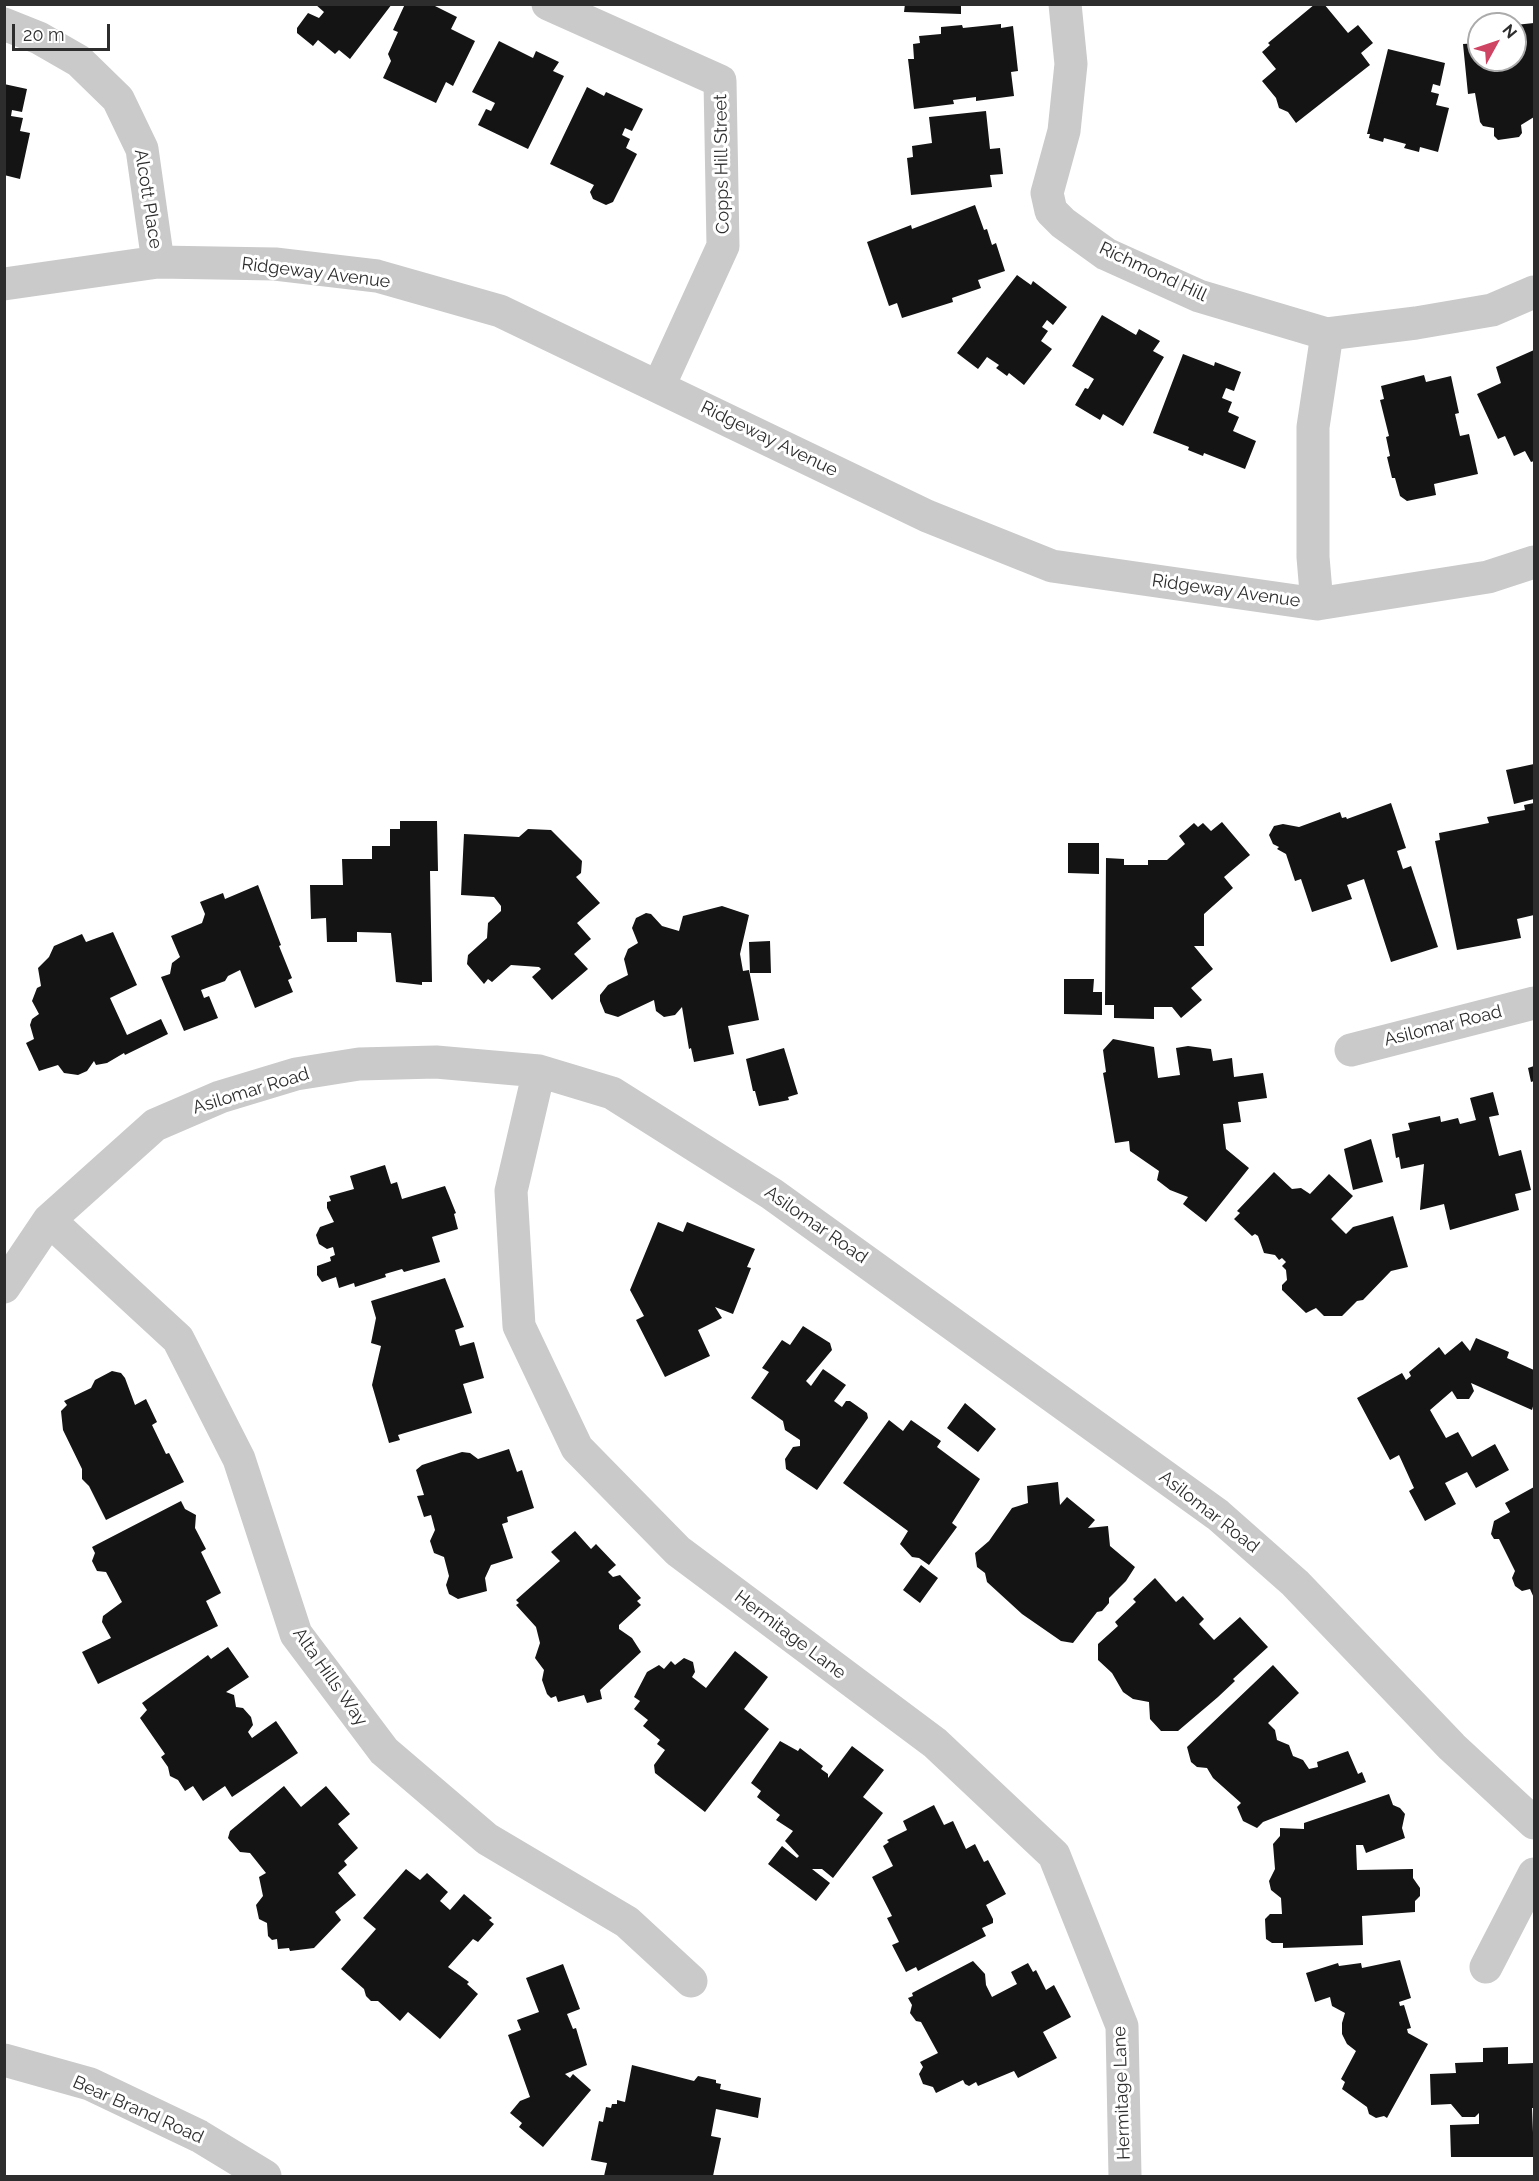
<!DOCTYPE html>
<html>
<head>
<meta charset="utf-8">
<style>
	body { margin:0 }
	#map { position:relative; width:1539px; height:2181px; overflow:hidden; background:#fff; font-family:Raleway,sans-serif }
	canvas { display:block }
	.frame { position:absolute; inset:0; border:6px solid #2d2d2d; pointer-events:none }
	.north { position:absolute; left:1467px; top:12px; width:60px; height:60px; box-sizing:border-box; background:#fff; border:2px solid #ababab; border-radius:50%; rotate:50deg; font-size:16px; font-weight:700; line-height:24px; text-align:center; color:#2d2d2d }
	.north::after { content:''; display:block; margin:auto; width:21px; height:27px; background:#cf4363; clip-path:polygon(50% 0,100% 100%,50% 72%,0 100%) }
	.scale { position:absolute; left:12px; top:24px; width:98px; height:27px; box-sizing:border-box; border:3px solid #2d2d2d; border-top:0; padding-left:8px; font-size:18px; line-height:21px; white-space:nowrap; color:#2d2d2d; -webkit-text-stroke:4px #fff; paint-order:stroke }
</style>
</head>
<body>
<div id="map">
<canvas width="1539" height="2181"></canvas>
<div class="frame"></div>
<div class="north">N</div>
<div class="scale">20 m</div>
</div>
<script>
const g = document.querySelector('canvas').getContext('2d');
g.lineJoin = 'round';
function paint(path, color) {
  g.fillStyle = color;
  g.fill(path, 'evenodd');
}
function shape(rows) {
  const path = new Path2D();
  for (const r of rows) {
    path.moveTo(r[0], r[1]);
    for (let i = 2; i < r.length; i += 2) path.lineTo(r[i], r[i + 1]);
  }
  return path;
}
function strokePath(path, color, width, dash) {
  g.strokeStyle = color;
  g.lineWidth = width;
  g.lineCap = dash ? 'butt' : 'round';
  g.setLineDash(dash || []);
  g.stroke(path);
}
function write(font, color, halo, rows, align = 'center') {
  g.font = font + ' Raleway,sans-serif';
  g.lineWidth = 6;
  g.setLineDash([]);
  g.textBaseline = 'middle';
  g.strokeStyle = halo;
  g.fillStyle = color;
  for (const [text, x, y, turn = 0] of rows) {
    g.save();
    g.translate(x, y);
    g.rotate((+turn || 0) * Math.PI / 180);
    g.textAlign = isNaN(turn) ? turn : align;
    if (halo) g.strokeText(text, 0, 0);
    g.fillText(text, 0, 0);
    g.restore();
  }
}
paint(shape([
	[315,4,392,4,350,59,339,50,335,54,318,40,313,46,297,33,297,28,308,13,319,18,324,12],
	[405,4,431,4,457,17,451,29,475,41,453,86,446,82,436,103,383,78,391,61,388,54,398,32,393,30],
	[905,4,961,4,961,14,904,12],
	[1315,4,1324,4,1348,33,1358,25,1373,43,1361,53,1370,65,1296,123,1288,112,1279,108,1276,98,1262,81,1276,69,1262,52,1270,45,1268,43],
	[1534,23,1534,117,1521,125,1522,133,1519,137,1498,140,1494,136,1494,128,1483,126,1480,122,1475,93,1468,94,1463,44,1479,43,1479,60,1515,60,1515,25],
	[1001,24,1001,28,1013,26,1018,71,1011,72,1014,96,976,101,976,97,953,100,954,104,914,109,908,59,914,59,913,44,920,43,919,36,941,34,941,27,962,25,963,28],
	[499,41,533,58,536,51,559,62,553,71,564,76,528,149,478,125,486,109,491,111,495,103,472,92],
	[1388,49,1445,63,1440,86,1433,84,1431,92,1439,94,1436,105,1449,108,1438,152,1420,147,1419,152,1404,148,1406,144,1384,138,1383,142,1369,138,1370,134,1367,134],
	[4,84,27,89,22,112,12,110,11,116,23,118,20,131,30,133,20,179,4,175],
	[587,87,604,96,606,92,643,109,632,131,625,128,622,135,630,139,626,148,637,154,613,202,606,205,593,199,590,192,594,185,550,164],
	[986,111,990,149,1000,148,1003,174,990,175,992,187,911,195,907,158,913,157,912,146,932,143,929,117],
	[975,205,984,230,987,229,992,245,996,243,1005,271,978,280,981,288,952,298,953,302,902,318,897,303,889,306,867,242,911,225,912,229],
	[1017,275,1031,285,1033,281,1067,307,1053,325,1047,320,1042,327,1048,331,1041,341,1052,349,1024,385,1009,373,1007,376,996,368,999,365,987,357,978,369,957,353],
	[1102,315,1136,335,1139,329,1160,341,1153,351,1164,357,1123,426,1103,414,1100,420,1075,405,1085,388,1088,389,1094,379,1072,366],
	[1534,350,1534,461,1531,462,1525,451,1514,456,1505,436,1498,439,1477,394,1501,383,1496,367],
	[1183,354,1214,366,1215,362,1241,372,1234,391,1226,388,1222,398,1232,402,1228,412,1239,417,1233,431,1256,441,1245,469,1204,453,1203,456,1188,450,1189,447,1153,433],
	[1424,375,1426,382,1451,376,1459,413,1455,414,1460,436,1469,434,1478,474,1434,484,1436,495,1407,501,1400,496,1395,478,1392,478,1387,457,1390,456,1386,437,1389,436,1380,400,1384,399,1381,386],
	[1534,764,1534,799,1514,804,1506,770],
	[1391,803,1406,848,1397,851,1403,869,1411,866,1438,947,1391,962,1364,879,1347,885,1352,899,1312,912,1301,879,1295,881,1286,854,1277,849,1279,847,1273,844,1269,835,1274,826,1283,824,1299,827,1340,812,1342,818,1346,817,1347,819],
	[1534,803,1534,915,1517,919,1521,938,1457,950,1435,841,1440,840,1439,833,1489,823,1487,817,1525,810,1524,805],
	[400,821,437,821,438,871,430,871,432,982,422,982,422,985,396,982,391,933,357,932,357,942,327,942,326,918,311,919,310,885,343,885,342,859,372,859,372,846,390,846,390,829,400,829],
	[1222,822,1250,855,1224,877,1233,888,1204,914,1204,946,1194,946,1213,969,1191,988,1202,1000,1181,1018,1172,1007,1154,1007,1154,1019,1114,1018,1114,1005,1105,1005,1106,858,1124,859,1124,865,1148,865,1148,860,1167,860,1185,844,1179,836,1194,823,1198,827,1203,823,1211,831],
	[528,829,551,830,582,861,581,873,576,877,600,903,577,923,591,939,574,954,588,969,552,1000,532,977,541,969,539,967,511,965,492,982,488,979,484,984,467,964,468,955,487,938,488,923,501,911,501,906,494,897,461,895,464,834,519,837],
	[1068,843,1099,843,1099,874,1068,873],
	[258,885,281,945,279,946,292,978,288,980,293,992,255,1008,240,970,228,976,225,981,201,990,204,998,209,996,218,1018,184,1031,161,977,170,974,172,963,180,957,171,936,202,923,205,914,200,902,223,893,225,899],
	[722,906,749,915,740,954,743,971,749,970,759,1020,728,1026,734,1054,694,1062,691,1048,689,1049,682,1007,675,1015,664,1017,656,1011,654,1000,618,1017,605,1013,600,1001,600,995,608,985,628,975,624,959,628,949,638,943,632,928,636,918,646,913,651,914,662,926,679,931,683,916],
	[113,932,137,985,110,998,127,1035,161,1019,168,1034,125,1055,124,1053,107,1063,96,1065,94,1061,87,1071,78,1075,64,1073,58,1065,39,1071,26,1043,34,1039,30,1025,32,1019,39,1014,32,1001,37,988,41,986,38,968,49,957,54,946,82,934,86,942],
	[770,941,771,973,750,973,749,942],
	[1064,979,1094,979,1093,992,1102,992,1102,1015,1064,1014],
	[1113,1039,1154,1047,1158,1078,1180,1075,1176,1048,1188,1046,1211,1049,1213,1061,1232,1058,1234,1077,1263,1073,1267,1098,1238,1102,1241,1122,1223,1124,1226,1149,1249,1168,1206,1222,1183,1204,1188,1197,1170,1190,1157,1180,1159,1171,1130,1151,1129,1141,1115,1143,1103,1073,1106,1072,1103,1050],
	[784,1048,798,1094,788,1097,789,1100,759,1106,755,1091,753,1091,746,1059],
	[1534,1066,1534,1081,1531,1082,1528,1068],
	[1493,1092,1499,1115,1489,1117,1499,1156,1521,1150,1531,1190,1515,1194,1519,1210,1450,1230,1444,1204,1420,1210,1424,1164,1401,1169,1399,1157,1396,1158,1392,1134,1410,1130,1408,1123,1440,1116,1441,1122,1458,1118,1460,1124,1476,1120,1470,1098],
	[1371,1139,1383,1182,1353,1190,1344,1149],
	[385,1165,391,1184,397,1182,402,1199,445,1186,456,1213,454,1214,458,1229,432,1237,440,1262,404,1272,402,1269,385,1274,386,1277,355,1287,354,1283,339,1288,336,1277,322,1282,317,1275,317,1266,331,1261,330,1257,335,1255,333,1247,327,1249,319,1244,316,1235,320,1227,334,1222,327,1208,327,1202,331,1201,329,1196,354,1189,350,1176],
	[1274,1172,1292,1189,1301,1188,1310,1194,1329,1174,1353,1196,1331,1219,1346,1234,1353,1227,1393,1216,1408,1267,1391,1271,1363,1300,1357,1301,1342,1316,1324,1316,1316,1308,1306,1313,1282,1290,1282,1285,1287,1280,1286,1270,1282,1266,1286,1262,1282,1258,1279,1260,1275,1255,1264,1253,1258,1236,1255,1234,1252,1236,1234,1219,1240,1213,1237,1211],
	[658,1222,683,1232,687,1222,755,1249,747,1267,751,1268,733,1314,715,1307,722,1318,698,1330,710,1356,665,1377,636,1320,644,1316,630,1290],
	[445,1278,464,1327,455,1330,460,1346,474,1342,484,1378,463,1384,472,1413,398,1435,400,1440,389,1443,372,1385,381,1346,371,1343,376,1318,371,1301],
	[803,1326,830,1343,832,1350,806,1381,811,1386,823,1369,846,1385,834,1401,842,1407,846,1401,850,1401,867,1413,868,1418,817,1490,786,1469,785,1459,793,1447,800,1446,800,1440,785,1430,783,1421,751,1398,769,1372,762,1368,782,1340,790,1345],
	[1476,1338,1509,1352,1507,1358,1534,1370,1534,1403,1532,1410,1471,1383,1474,1391,1469,1399,1457,1399,1452,1391,1430,1410,1446,1438,1458,1432,1472,1457,1495,1444,1509,1470,1476,1488,1467,1472,1445,1483,1456,1504,1425,1521,1409,1491,1414,1488,1399,1455,1390,1460,1357,1398,1402,1373,1406,1380,1411,1376,1409,1372,1439,1347,1445,1355,1462,1341,1470,1351],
	[112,1371,121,1373,125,1378,135,1405,146,1399,157,1422,152,1425,166,1454,169,1453,184,1482,106,1520,89,1486,82,1479,82,1469,63,1430,61,1411,67,1405,64,1401,91,1388,95,1380],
	[965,1403,996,1429,978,1452,947,1428],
	[889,1420,903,1431,911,1420,941,1441,937,1447,980,1479,952,1523,957,1527,929,1565,919,1558,912,1557,900,1544,908,1531,843,1483],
	[509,1449,517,1472,522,1470,534,1508,507,1517,508,1522,502,1524,513,1558,491,1565,485,1578,487,1591,458,1599,449,1594,446,1585,449,1576,444,1557,434,1553,430,1541,435,1530,431,1515,424,1517,417,1496,424,1495,416,1470,422,1465,462,1452,470,1453,478,1459],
	[1058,1482,1060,1505,1067,1497,1095,1520,1088,1528,1108,1526,1110,1546,1135,1567,1126,1581,1109,1598,1109,1603,1102,1611,1097,1612,1073,1643,1061,1641,1022,1614,987,1582,985,1573,977,1567,975,1553,989,1541,1012,1508,1028,1503,1027,1486],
	[1534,1487,1534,1598,1530,1589,1522,1591,1515,1586,1512,1578,1515,1571,1499,1539,1494,1539,1491,1534,1494,1521,1510,1512,1505,1503],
	[181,1501,185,1509,196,1515,195,1528,206,1549,201,1552,221,1593,206,1601,218,1626,98,1684,82,1652,111,1638,102,1622,103,1616,122,1602,106,1572,97,1571,92,1561,95,1553,92,1547],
	[575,1531,591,1549,596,1544,616,1565,608,1572,613,1577,620,1575,641,1598,637,1601,641,1605,619,1625,619,1629,632,1638,641,1652,600,1690,602,1699,587,1703,584,1695,558,1702,556,1696,551,1698,547,1694,542,1680,544,1670,535,1658,540,1643,536,1627,516,1605,519,1603,516,1600,560,1561,551,1552],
	[921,1565,938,1578,920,1603,903,1590],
	[1155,1578,1176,1602,1183,1596,1204,1619,1199,1624,1214,1640,1240,1617,1268,1647,1233,1679,1235,1681,1218,1697,1178,1731,1161,1731,1150,1719,1149,1702,1133,1699,1123,1692,1112,1673,1098,1660,1098,1644,1118,1626,1115,1622,1136,1602,1133,1599],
	[228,1647,249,1677,226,1692,234,1695,236,1707,243,1708,251,1717,253,1725,248,1732,252,1738,276,1721,298,1753,232,1797,225,1786,203,1801,193,1786,185,1791,178,1780,170,1776,168,1767,161,1757,165,1754,140,1718,147,1710,142,1703,208,1655,211,1659],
	[735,1651,768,1677,744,1709,769,1729,705,1812,655,1773,654,1765,665,1750,657,1744,660,1740,643,1726,648,1720,634,1709,640,1701,634,1697,647,1672,659,1665,664,1669,671,1661,675,1665,684,1658,693,1662,695,1672,692,1677,706,1688],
	[1273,1665,1299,1693,1268,1723,1275,1730,1277,1740,1289,1745,1293,1756,1303,1760,1309,1769,1318,1767,1317,1762,1348,1751,1358,1774,1362,1772,1366,1782,1263,1822,1257,1828,1243,1821,1237,1807,1241,1803,1213,1778,1207,1768,1197,1767,1191,1762,1187,1747],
	[780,1741,798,1751,800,1748,823,1766,821,1769,828,1774,828,1778,852,1746,884,1770,863,1797,883,1813,833,1878,822,1869,812,1869,830,1883,816,1901,768,1864,782,1846,797,1858,799,1856,785,1841,793,1831,776,1820,780,1815,757,1797,761,1791,751,1783],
	[284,1786,301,1807,326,1786,350,1814,338,1824,358,1848,344,1861,347,1865,338,1873,356,1895,335,1912,341,1920,314,1948,290,1951,289,1948,278,1949,277,1939,272,1940,268,1936,267,1923,259,1919,256,1905,263,1896,259,1877,266,1873,250,1853,240,1852,228,1838,230,1831],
	[1389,1794,1393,1805,1400,1808,1405,1814,1402,1828,1405,1838,1366,1853,1363,1845,1356,1845,1357,1870,1413,1869,1413,1878,1420,1888,1420,1896,1415,1901,1415,1912,1362,1916,1363,1945,1283,1948,1283,1943,1272,1943,1266,1939,1265,1919,1270,1914,1282,1914,1281,1898,1271,1890,1269,1881,1275,1869,1273,1844,1280,1836,1280,1828,1304,1829,1304,1823],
	[934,1805,944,1825,953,1821,966,1849,975,1844,984,1862,988,1860,1006,1894,986,1905,993,1919,993,1923,982,1928,986,1936,918,1971,916,1967,906,1972,892,1945,899,1942,887,1918,892,1916,872,1877,893,1866,883,1846,889,1842,887,1840,907,1830,903,1821],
	[406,1869,420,1880,427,1873,448,1892,440,1901,450,1910,464,1894,492,1918,489,1920,494,1924,478,1942,473,1939,448,1967,469,1982,467,1984,478,1994,440,2039,408,2012,400,2021,378,2001,371,2001,366,1996,364,1989,341,1969,376,1929,363,1918],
	[1400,1960,1411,1998,1399,2002,1400,2006,1404,2005,1411,2028,1407,2029,1408,2033,1428,2044,1387,2118,1384,2116,1376,2118,1369,2114,1367,2107,1342,2089,1345,2082,1341,2079,1356,2051,1347,2044,1342,2034,1342,2023,1345,2013,1332,2006,1330,1997,1315,2002,1306,1973,1338,1963,1339,1966,1361,1963,1362,1968],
	[973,1961,985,1974,986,1985,992,1997,1017,1984,1011,1972,1028,1963,1033,1972,1036,1970,1046,1990,1054,1985,1071,2017,1043,2032,1057,2058,1018,2078,1014,2071,978,2086,976,2082,969,2086,965,2084,963,2080,936,2093,933,2087,923,2084,919,2074,923,2067,920,2062,938,2053,921,2022,916,2021,910,2013,912,2005,908,1998,913,1996,912,1993],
	[563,1964,580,2009,567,2014,573,2029,576,2028,587,2065,565,2074,570,2078,573,2074,591,2090,543,2147,519,2127,522,2123,510,2113,520,2101,530,2097,508,2035,521,2030,517,2020,539,2012,526,1978],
	[1508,2047,1508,2064,1534,2063,1534,2108,1532,2108,1534,2157,1451,2157,1450,2125,1479,2124,1479,2113,1475,2117,1462,2117,1451,2104,1431,2105,1430,2074,1456,2073,1455,2063,1483,2062,1483,2048],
	[632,2065,694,2081,698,2076,716,2080,716,2083,721,2084,720,2089,761,2098,758,2118,716,2109,711,2136,721,2138,713,2176,604,2176,607,2163,591,2160,599,2121,603,2122,606,2107,611,2108,612,2104,617,2104,617,2100,625,2102]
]), '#141414');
strokePath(shape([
	[548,4,720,81,723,246,659,386],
	[1065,4,1071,64,1064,131,1047,193,1051,211,1063,223,1106,254,1199,296,1327,334,1313,427,1313,557,1317,604],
	[4,24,39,38,79,61,118,99,142,149,158,262],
	[4,284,158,262,275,264,377,276,500,311,927,516,1052,566,1317,604,1488,577,1534,562],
	[1327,334,1416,323,1492,310,1534,292],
	[1351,1050,1534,1003],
	[539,1071,511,1191,519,1326,577,1448,678,1551,935,1743,1054,1855,1122,2026,1125,2176],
	[49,1220,178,1339,239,1459,296,1634,384,1751,487,1839,627,1922,691,1981],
	[4,1287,49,1220,155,1125,220,1097,296,1074,359,1064,436,1062,539,1071,612,1093,772,1194,1218,1515,1295,1583,1452,1747,1534,1823],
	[1486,1967,1534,1874],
	[4,2060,90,2084,199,2136,265,2176]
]), '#cacaca', 33);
write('18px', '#2d2d2d', '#fff', [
	["Copps Hill Street",722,164,-91],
	["Alcott Place",148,199,81],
	["Richmond Hill",1153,272,25],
	["Ridgeway Avenue",316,273,7],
	["Ridgeway Avenue",769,439,26],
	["Ridgeway Avenue",1226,591,8],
	["Asilomar Road",1443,1026,-14],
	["Asilomar Road",251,1091,-17],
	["Asilomar Road",816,1225,35],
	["Asilomar Road",1209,1512,38],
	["Hermitage Lane",790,1635,37],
	["Alta Hills Way",330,1677,55],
	["Hermitage Lane",1122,2093,-92],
	["Bear Brand Road",138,2110,24]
]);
</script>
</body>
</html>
